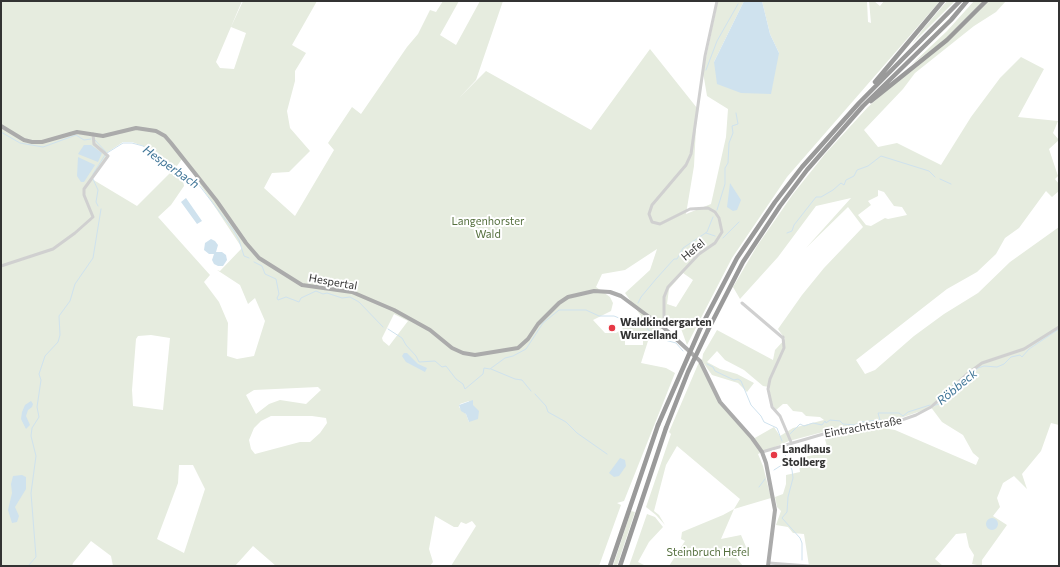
<!DOCTYPE html>
<html>
<head>
<meta charset="utf-8">
<style>
	body { margin:0 }
	#map { position:relative; width:1060px; height:567px; overflow:hidden; background:#fff; font-family:Commissioner,sans-serif }
	canvas { display:block }
	.frame { position:absolute; inset:0; border:2px solid #333; pointer-events:none }
</style>
</head>
<body>
<div id="map">
<canvas width="1060" height="567"></canvas>
<div class="frame"></div>
</div>
<script>
const g = document.querySelector('canvas').getContext('2d');
g.lineJoin = 'round';
function paint(path, color) {
  g.fillStyle = color;
  g.fill(path, 'evenodd');
}
function shape(rows) {
  const path = new Path2D();
  for (const r of rows) {
    if (r.length === 3) {
      path.moveTo(r[0] + r[2], r[1]);
      path.arc(r[0], r[1], r[2], 0, 2 * Math.PI);
      continue;
    }
    path.moveTo(r[0], r[1]);
    for (let i = 2; i < r.length; i += 2) path.lineTo(r[i], r[i + 1]);
  }
  return path;
}
function strokePath(path, color, width, dash) {
  g.strokeStyle = color;
  g.lineWidth = width;
  g.lineCap = dash ? 'butt' : 'round';
  g.setLineDash(dash || []);
  g.stroke(path);
}
function write(font, color, halo, rows, align = 'center') {
  g.font = font + ' Commissioner,sans-serif';
  g.lineWidth = 4;
  g.setLineDash([]);
  g.textBaseline = 'middle';
  g.strokeStyle = halo;
  g.fillStyle = color;
  for (const [text, x, y, turn = 0] of rows) {
    g.save();
    g.translate(x, y);
    g.rotate((+turn || 0) * Math.PI / 180);
    g.textAlign = isNaN(turn) ? turn : align;
    if (halo) g.strokeText(text, 0, 0);
    g.fillText(text, 0, 0);
    g.restore();
  }
}
paint(shape([
	[1,1,242,1,216,62,220,68,234,69,246,33,231,27,243,1,317,1,292,45,306,53,295,71,295,81,287,111,290,128,310,151,289,172,272,173,264,188,295,216,334,150,328,143,352,107,361,114,407,47,418,34,430,10,436,12,443,1,459,1,440,35,456,45,480,1,503,1,476,80,459,98,486,71,591,130,650,49,697,108,694,166,686,214,711,204,726,137,728,109,707,96,703,72,718,1,744,1,714,62,779,53,770,34,762,1,867,1,868,22,871,23,869,1,874,1,880,6,884,1,940,1,787,177,732,258,687,345,679,323,667,324,648,341,641,363,666,368,675,373,624,501,617,503,621,505,599,566,451,566,476,526,472,521,466,524,461,522,458,527,454,527,435,516,429,549,433,562,430,566,276,566,253,546,235,566,113,566,111,556,91,541,73,563,72,566,1,566],
	[137,129,157,130,174,145,242,248,220,271,217,270,240,285,248,304,255,298,265,321,254,356,237,359,227,356,228,323,219,302,204,282,210,275,158,217,171,205,184,186,182,175,174,170,182,159,165,138,157,131],
	[123,142,132,142,143,146,173,170,137,206,92,179,107,156,105,154],
	[657,249,650,270,625,293,641,316,616,333,605,333,593,320,611,311,613,303,610,297,596,287,602,274,625,270],
	[683,273,693,280,676,307,667,304,669,289],
	[394,314,408,321,389,346,383,341,382,338],
	[151,335,170,338,163,410,133,406,132,390,136,339,138,336],
	[643,338,643,345,625,345,625,339],
	[318,387,321,390,306,404,280,400,269,404,256,414,246,395,254,390],
	[469,401,469,422,466,414,459,407,460,404],
	[271,416,312,416,326,418,327,423,320,433,310,442,300,442,255,454,251,449,249,440,254,428,261,421],
	[179,465,193,465,205,489,184,553,157,539,178,483],
	[947,1,955,1,912,44,923,29],
	[974,1,983,1,942,42,911,65,947,31],
	[988,1,1006,1,996,12,974,26,915,73,903,89,864,130,878,147,897,143,941,165,971,117,1000,78,1021,57,1044,69,1018,117,1058,121,1053,133,1059,140,1049,149,1058,176,1055,179,1059,184,1059,191,1052,197,1046,191,1019,228,1005,238,996,254,977,272,947,289,856,360,865,374,875,370,914,336,944,314,978,293,1010,262,1059,227,1059,425,1051,423,1041,451,1022,474,1027,489,1014,476,1003,483,997,498,1000,507,993,516,1007,525,982,560,982,566,972,564,974,555,969,547,966,533,956,534,935,559,943,566,809,566,804,534,793,533,788,527,776,525,781,511,777,507,775,497,783,494,786,484,786,475,800,472,798,458,814,455,828,450,823,432,789,441,758,454,763,466,771,498,734,509,721,539,741,535,749,554,739,550,735,556,743,566,669,566,685,541,681,539,682,532,723,515,734,509,740,499,677,446,666,465,654,511,659,515,665,525,656,515,646,507,671,434,669,432,699,362,713,391,753,439,774,427,780,436,793,428,824,420,820,417,806,416,802,412,793,411,787,404,783,404,776,410,771,403,769,387,763,386,744,370,725,360,717,351,707,362,720,369,737,374,754,383,747,392,738,383,712,375,702,361,703,354,717,330,773,360,775,350,785,339,778,329,802,295,824,268,863,227,848,207,806,248,851,198,816,206,778,257,740,299,733,287,757,246,793,194,825,154,868,107],
	[878,190,884,192,894,206,902,207,907,215,888,219,885,218,871,226,866,225,858,215,871,205,868,201,878,196],
	[930,406,942,422,963,435,973,453,979,458,976,465,895,430,883,428,886,423,924,410],
	[631,511,635,512,617,566,613,566],
	[647,514,655,517,663,527,649,542,638,562,646,566,629,566]
]), '#e6ecdf');
paint(shape([
	[744,1,762,1,770,34,779,53,771,94,741,93,717,84,714,62],
	[84,145,91,145,102,153,98,162,78,154],
	[78,157,95,165,84,182,81,182,77,176],
	[730,183,741,200,737,210,733,211,727,207],
	[186,198,202,221,197,224,181,202],
	[211,239,215,241,218,245,216,252,222,252,226,255,227,260,223,266,218,266,214,264,212,260,214,254,209,254,204,250,205,243],
	[404,353,407,353,418,364,427,368,425,372,406,362,402,356],
	[473,400,473,405,479,411,478,419,469,422,466,414,461,411,459,405],
	[31,401,33,404,32,407,28,410,26,416,30,425,26,429,21,419,22,412,25,405],
	[620,458,625,460,626,466,619,476,614,477,609,473],
	[22,475,26,477,26,489,15,507,19,516,17,522,12,523,8,510,12,493,11,484,13,476],
	[992,524,6]
]), '#cfe2ee');
strokePath(shape([
	[706,70,717,41,738,4],
	[1,132,20,143,43,147,76,135,84,140,91,139],
	[95,140,106,152],
	[107,153,123,143,132,143,143,146,170,167,179,170,184,178,199,185,234,231,239,240,244,256,249,258],
	[93,174,105,155],
	[93,179,98,190,96,202,98,206],
	[940,179,951,184],
	[717,210,725,184,725,168,728,163,729,143,733,133,732,126,738,124,736,113],
	[706,233,715,236],
	[787,233,792,231,794,225,816,197,821,197,833,190,841,183,844,185,846,180,854,176,857,170,868,166,881,156,929,171,935,177],
	[723,238,739,222],
	[254,262,262,266,265,274,276,279,279,294,277,298,278,300,286,297,299,302,301,298,316,291,323,294,327,293,342,298,350,297,359,302,383,327],
	[638,303,641,297,656,279,674,259,677,259,683,248,707,232,713,217],
	[388,329,402,338,406,345,416,356,419,362,435,361,442,367,446,366,456,379,463,384,465,389,483,374,484,368,490,369,505,358,513,356,526,349,543,323,559,310,586,310,599,316,614,316,624,320,636,318,647,326,648,330,655,333],
	[661,339,676,343,683,351],
	[707,364,713,367,715,371,734,380,738,379,741,381,751,405,761,416,764,422,777,428,782,441],
	[491,369,515,379,522,380,531,391],
	[535,394,546,406,548,412,566,422,577,433,607,454],
	[933,406,944,402,954,389,978,368,984,366,997,367,1004,364,1011,357,1020,355,1022,357,1029,349,1059,329],
	[790,434,800,424,804,426,813,423,822,425,825,421,826,423,830,420,840,421,843,424,855,425,860,422,880,420,878,413,899,413,903,416,908,412,930,405],
	[783,450,792,470,793,478,788,497,787,512,782,518,800,538,802,543,802,560],
	[774,470,788,461],
	[759,487,765,479],
	[28,566,36,557,31,493,36,456,31,436,32,428,39,417,37,407,41,380,39,374,45,356,58,342,60,335,59,316,70,301,75,284,93,258,101,209]
]), '#cfe2ee', 1);
strokePath(shape([
	[1,266,53,249,75,233,93,217,84,195,84,189,108,156,94,144,93,134],
	[742,303,783,338],
	[664,328,664,297,668,287,699,254,715,243,722,232,719,218,715,212,708,208,690,209,660,224,652,222,649,214,652,205,686,165,691,154,705,56,717,1],
	[783,337,784,348,770,379,768,389,772,407,780,416,791,442],
	[762,452,837,430,893,423,916,415,931,407,967,374,982,363,1024,349,1059,327],
	[769,563,809,566]
]), '#d0d0d0', 3);
strokePath(shape([
	[1,126,24,140,32,142,42,142,77,132,103,136,136,128,156,131,165,136,171,143,216,200,246,243,259,258,302,285,352,292,394,310,430,330,452,348,463,353,475,355,518,348,528,339,538,324,559,303,568,297,594,291,610,292,621,296,664,328,700,361,720,402,752,438,762,452,766,463,775,510,768,566]
]), '#ababab', 4);
strokePath(shape([
	[875,82,943,1],
	[871,101,947,40,986,1],
	[701,327,737,258,775,202,802,167,859,103,960,1],
	[708,330,743,262,780,206,807,170,863,106,951,20,967,1],
	[610,566,658,425],
	[620,566,666,428]
]), '#9a9a9a', 4.5);
strokePath(shape([
	[658,425,701,327],
	[666,428,688,372,708,330]
]), '#9a9a9a', 4.5);
for (const [x, y, r, color] of [
	[612,328,4,"#e63946"],
	[774,455,4,"#e63946"]
]) {
  const dot = new Path2D();
  dot.arc(x, y, r, 0, 2 * Math.PI);
  g.fillStyle = color;
  g.fill(dot);
  strokePath(dot, '#fff', 1.5);
}
write('11px', '#56703f', '#fff', [
	["Langenhorster",488,221],
	["Wald",488,234],
	["Steinbruch Hefel",708,552]
]);
write('11px', '#333', '#fff', [
	["Hefel",693,250,-40],
	["Hespertal",333,282,10],
	["Eintrachtstraße",863,427,-10]
]);
write('bold 11px', '#333', '#fff', [
	["Waldkindergarten",620,322],
	["Wurzelland",620,335],
	["Landhaus",782,449],
	["Stolberg",782,462]
], 'left');
write('italic 12px', '#3f7597', '#fff', [
	["Hesperbach",171,167,35],
	["Röbbeck",957,387,-40]
]);
</script>
</body>
</html>
